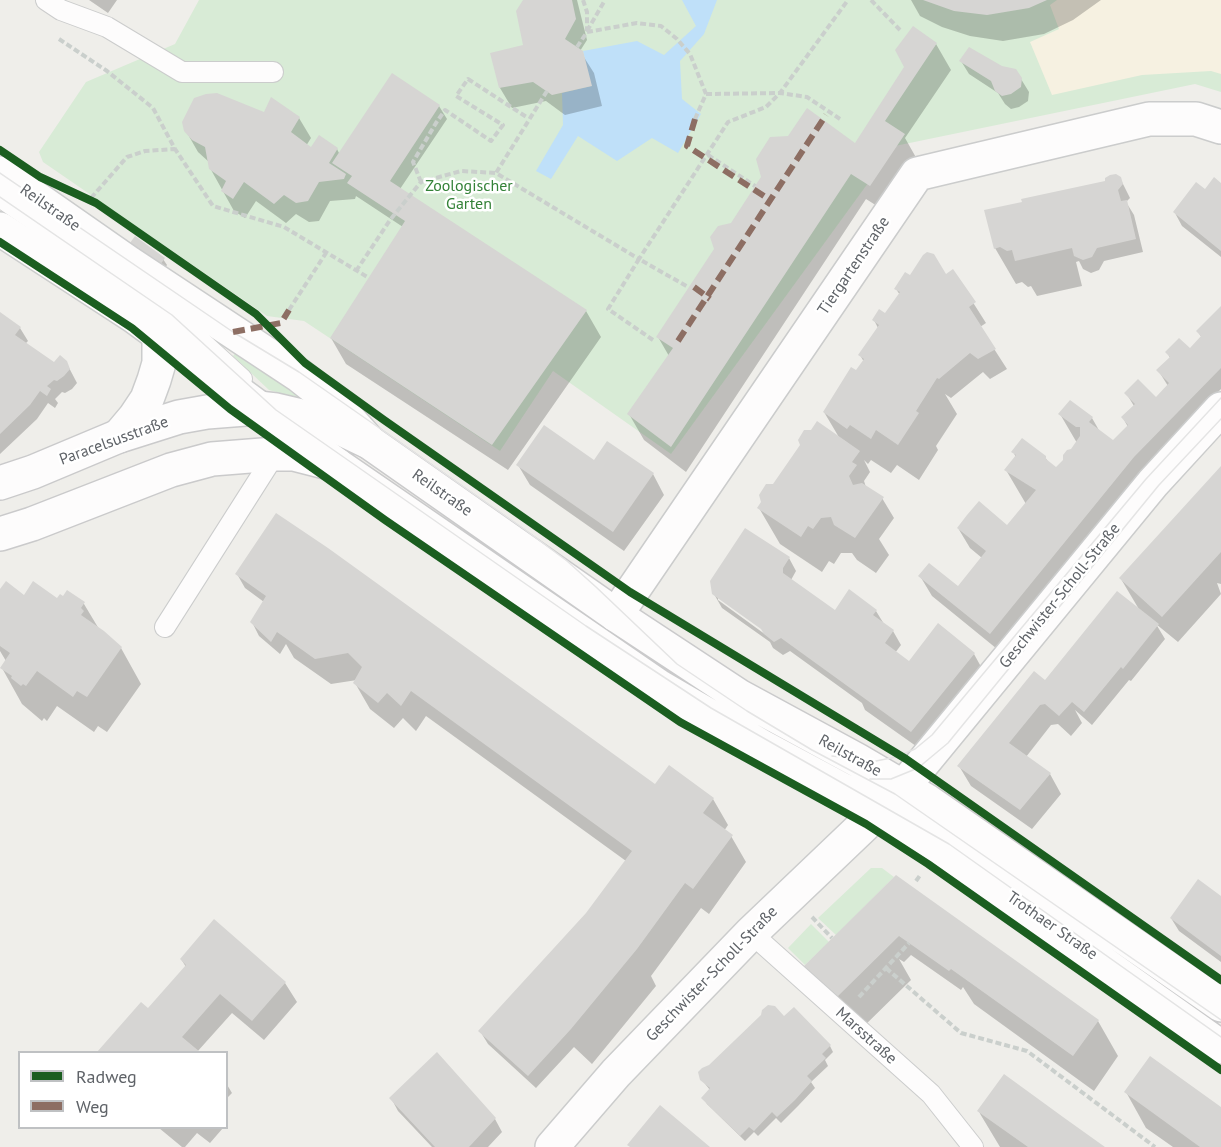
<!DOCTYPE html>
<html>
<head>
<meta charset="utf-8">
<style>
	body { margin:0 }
	#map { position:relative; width:1221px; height:1147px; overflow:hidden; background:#efeeea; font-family:"PT Sans",sans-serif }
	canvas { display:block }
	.legend { position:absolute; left:18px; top:1051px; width:210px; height:78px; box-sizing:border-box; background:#fff; border:2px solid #bfc1c3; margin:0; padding:8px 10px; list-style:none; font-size:18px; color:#5f6368 }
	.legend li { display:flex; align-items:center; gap:12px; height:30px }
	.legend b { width:30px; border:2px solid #bfc1c3 }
</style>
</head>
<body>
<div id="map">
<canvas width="1221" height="1147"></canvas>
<ul class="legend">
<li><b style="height:8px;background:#1b5e20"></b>Radweg</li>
<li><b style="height:8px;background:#8d6e63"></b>Weg</li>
</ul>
</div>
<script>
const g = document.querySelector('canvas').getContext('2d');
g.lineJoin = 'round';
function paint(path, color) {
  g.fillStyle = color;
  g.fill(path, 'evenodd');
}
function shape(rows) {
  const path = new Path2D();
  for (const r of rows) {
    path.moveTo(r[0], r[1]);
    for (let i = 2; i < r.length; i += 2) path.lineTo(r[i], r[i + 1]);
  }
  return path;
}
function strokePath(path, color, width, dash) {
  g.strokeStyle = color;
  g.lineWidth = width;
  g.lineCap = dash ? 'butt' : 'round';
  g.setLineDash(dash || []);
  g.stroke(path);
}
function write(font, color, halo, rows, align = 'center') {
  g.font = font + ' "PT Sans",sans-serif';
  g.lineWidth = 5;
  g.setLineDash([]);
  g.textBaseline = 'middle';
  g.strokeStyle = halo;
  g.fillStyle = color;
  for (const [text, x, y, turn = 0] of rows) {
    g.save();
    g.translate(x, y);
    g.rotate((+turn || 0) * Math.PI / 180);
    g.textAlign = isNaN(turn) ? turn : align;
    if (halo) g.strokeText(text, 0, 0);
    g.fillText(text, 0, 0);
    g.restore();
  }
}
paint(shape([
	[199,0,1221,0,1221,92,1195,84,895,146,671,454,553,371,500,451,304,321,267,316,43,162,39,152,86,82,175,44],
	[240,348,324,406,269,390,233,356],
	[871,868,882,868,894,877,836,935,818,918],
	[811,924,829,942,805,965,788,948]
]), '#d8ebd6');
paint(shape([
	[1057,0,1221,0,1221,74,1211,71,1142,75,1052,95,1030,42,1059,29,1050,5]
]), '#f6f1e1');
paint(shape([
	[682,0,717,0,704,34,680,61,682,99,701,114,678,153,652,138,617,161,578,136,551,179,536,171,563,125,562,93,591,86,583,51,637,41,664,55,696,26]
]), '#bfe0f9');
paint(shape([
	[89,0,117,0,108,13],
	[525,0,577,0,587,40,580,51,594,73,602,106,565,115,546,101,512,108,500,88,524,46],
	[911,0,1101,0,1073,20,1044,34,1003,41,970,36,942,27,920,16],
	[936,44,951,70,905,138,918,161,885,211,866,199,686,472,644,440,629,414,669,356,658,337,732,224,856,145],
	[961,61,1021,79,1029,92,1028,101,1019,107,1011,109,1005,104,998,93,969,74],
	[439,106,447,119,400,189,586,311,601,337,508,470,346,364,331,338,403,227,356,196,355,199,330,201,319,221,309,222,296,214,286,223,256,201,245,218,234,211,210,168,209,162,198,152,186,131,264,114,299,118,311,138,306,146,312,150,337,149,340,155],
	[1120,178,1130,198,1126,202,1134,215,1143,252,1104,261,1099,270,1091,273,1083,269,1079,261,1076,262,1082,286,1037,296,1031,286,1028,287,1022,282,1016,284,995,248],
	[1221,185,1221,257,1182,226,1175,213,1206,191],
	[132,243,163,259,167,265,164,270,136,249],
	[953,271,986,323,980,327,1007,369,990,379,983,372,951,398,945,394,957,414,936,446,938,450,919,480,897,465,891,473,871,460,868,464,864,460,870,472,864,481,866,487,882,498,894,518,879,539,889,555,876,573,857,560,852,553,841,553,834,564,829,561,822,572,780,544,759,508,774,485,840,439,824,412,864,362,860,355,878,328,874,320,886,316,900,295,896,289,911,278,946,276],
	[1221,308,1221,389,1167,443,1002,653,932,596,920,576,958,589,982,558,970,548,958,528,1007,527,1026,504,1006,470,1016,457,1013,452,1045,457,1049,463,1057,469,1077,443,1060,414,1092,418,1100,432,1113,442,1128,427,1123,418,1134,406,1126,393,1156,399,1168,386,1158,370,1170,358,1167,352,1190,350,1202,338,1198,332],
	[0,316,20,328,28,341,25,344,54,364,66,362,77,383,72,389,65,393,62,392,55,399,58,403,55,408,48,403,37,419,0,454],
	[594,462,653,474,664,495,624,551,530,485,518,465],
	[1221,468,1221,584,1217,583,1221,594,1178,642,1156,624,1165,639,1131,681,1129,680,1092,725,1075,710,1082,723,1071,736,1058,724,1051,725,1026,757,1050,774,1061,794,1032,829,971,786,959,766,1045,682,1140,611,1121,579],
	[789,558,796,571,791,580,835,612,876,611,884,624,893,631,901,645,895,653,909,663,974,654,985,674,923,751,865,710,862,703,790,651,783,655,773,648,770,642,722,608,714,594],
	[718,596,768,632,766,635,718,600],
	[237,574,655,786,713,799,728,825,724,831,731,836,746,862,709,914,701,908,651,976,656,986,592,1064,574,1047,536,1088,488,1044,480,1031,587,915,626,861,426,716,416,731,403,718,394,728,370,709,355,683,357,680,331,684,294,658,286,644,280,654,259,636,252,622,264,602,245,588],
	[0,592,57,600,64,598,68,592,84,604,99,629,121,648,141,684,107,732,98,726,94,732,57,706,47,721,44,718,42,721,22,704,2,668,6,661,0,651],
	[896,877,1098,1021,1118,1056,1094,1091,974,1004,963,987,961,990,911,955,904,962,899,959,911,980,857,1033,827,1002,806,967],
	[1221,898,1221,962,1179,931,1171,918],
	[181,959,285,983,297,1002,264,1040,232,1013,197,1052,99,1052,141,1004,148,1010,186,967],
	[784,1018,830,1046,833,1052,825,1060,828,1066,811,1082,815,1088,798,1106,781,1123,776,1118,758,1136,754,1132,745,1141,707,1104,703,1098,710,1090,702,1080],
	[226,1083,232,1093,226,1099],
	[1126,1092,1221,1109,1221,1147,1173,1147,1146,1128],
	[391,1098,495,1119,502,1132,488,1147,432,1147,398,1111],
	[979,1112,1102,1147,1000,1147],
	[159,1128,223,1128,210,1143,197,1133,185,1147,182,1147]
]), '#0003');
paint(shape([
	[523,0,572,0,576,19,565,39,583,51,592,86,552,95,533,82,499,88,490,53,523,45,516,11],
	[923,0,1047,0,1029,8,987,15,954,11],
	[913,26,937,43,885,121,905,134,870,186,851,174,671,447,627,414,673,348,656,337,714,249,710,237,718,226,731,223,755,186,761,177,756,159,770,137,788,136,807,108,855,143,904,67,895,50],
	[969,47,1002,66,1016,69,1022,78,1021,87,1011,94,1002,96,995,91,991,81,959,61],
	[392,73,440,105,390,181,587,310,492,445,330,338,405,221,347,183,352,176,332,163],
	[217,93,264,112,271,97,300,117,291,132,311,147,319,135,338,148,329,163,346,174,344,179,319,182,308,201,296,203,284,195,274,204,244,182,233,199,221,191,226,181,209,169,205,147,192,140,184,131,182,122,194,98,206,94],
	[1116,174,1121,177,1123,184,1118,190,1121,201,1127,200,1136,239,1097,248,1092,257,1083,260,1074,256,1072,248,1015,261,1012,250,1007,251,1000,247,994,249,984,210,1022,202,1021,199,1105,181,1105,178,1110,175],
	[1214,177,1221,183,1221,251,1173,212,1196,182,1205,189],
	[135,236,165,258,160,265,130,243],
	[927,252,934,254,946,274,953,269,976,302,969,307,996,349,978,359,970,353,939,379,937,378,916,411,919,413,898,445,876,430,871,439,850,425,847,429,823,412,851,367,856,370,864,359,858,355,879,325,872,320,879,309,885,313,900,292,894,289,905,272,910,275,923,255],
	[1221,306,1221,368,1134,457,990,634,918,576,929,563,958,586,986,551,957,528,967,515,979,501,1007,525,1036,490,1004,470,1016,455,1011,452,1022,438,1046,456,1046,459,1056,467,1063,460,1063,455,1067,450,1071,449,1080,436,1080,427,1076,427,1058,414,1070,400,1093,417,1089,422,1113,440,1128,425,1121,417,1135,404,1124,393,1138,379,1156,397,1169,383,1156,370,1170,357,1165,352,1179,338,1190,348,1201,336,1196,331],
	[0,312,21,327,15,335,54,362,60,355,67,361,70,369,64,376,57,381,54,380,47,386,51,389,47,396,40,391,30,405,0,434],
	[817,421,860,451,852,462,857,465,849,476,853,485,862,483,884,497,855,538,834,525,831,517,821,518,813,529,808,526,801,537,757,508,761,502,759,495,766,484,773,484,800,445,798,440,804,430,811,430],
	[544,425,594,460,607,441,654,473,613,532,516,465],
	[1221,466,1221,552,1162,617,1119,578],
	[276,513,328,548,655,784,669,765,714,798,703,813,733,835,693,889,685,883,637,949,571,1029,528,1076,478,1031,586,913,632,851,411,691,401,706,387,693,378,703,353,683,362,667,348,653,315,659,277,632,271,642,250,622,266,596,235,574],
	[745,528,790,557,783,568,783,573,835,610,849,589,877,610,873,615,894,630,885,643,909,661,938,623,975,653,911,732,781,638,774,642,764,634,761,629,712,594,710,581],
	[6,581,24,595,33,581,57,598,60,594,63,596,67,590,85,602,81,608,84,611,81,615,104,631,122,647,87,697,77,691,73,697,37,671,26,686,23,684,21,686,11,678,12,676,0,668,10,653,0,646,0,589],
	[1117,591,1159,624,1123,669,1121,667,1084,712,1072,702,1059,716,1045,704,1040,705,1009,743,1051,773,1020,810,957,766,1034,671,1045,680],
	[896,875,1099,1020,1073,1056,951,969,949,971,899,936,836,998,804,966],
	[1198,879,1221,896,1221,956,1170,918],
	[214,919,286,982,252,1021,220,994,182,1037,200,1052,97,1052,141,1002,148,1008,186,965,180,959],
	[768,1005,775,1006,784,1016,794,1007,831,1045,822,1054,826,1058,807,1076,812,1081,795,1100,777,1117,772,1112,754,1131,749,1127,740,1136,701,1098,710,1088,700,1080,698,1072,702,1068,709,1065,761,1015,762,1010],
	[437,1052,496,1118,469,1147,435,1147,389,1098],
	[1150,1056,1221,1107,1221,1147,1200,1147,1124,1092],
	[1004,1074,1063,1117,1105,1147,1028,1147,977,1111],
	[660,1105,710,1147,630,1147,627,1145]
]), '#d6d5d3');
const service = shape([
	[46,0,61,10,107,27,182,72,273,72],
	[0,197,172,315,242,379],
	[165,627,275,454],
	[751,933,931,1094,973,1147]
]);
const minor = shape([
	[616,615,917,174,1149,119,1196,119,1221,127],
	[904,786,1153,483,1221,409],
	[552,1147,616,1073,751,933,880,810]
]);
const tertiary = shape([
	[0,173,129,263,300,376,335,404,369,442],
	[0,229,135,317,337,465],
	[119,436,135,417,147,399,154,380,159,363,159,335]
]);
const secondary = shape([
	[0,483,33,472,119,436,179,417,207,412,258,408,276,410,323,421,344,430,369,442,616,615,739,696,857,760,927,801,1221,1005],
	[0,534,32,524,171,470,212,459,275,454,294,454,337,465,660,687,761,746,880,810,939,847,1221,1047]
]);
strokePath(service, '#cbcccc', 22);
strokePath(minor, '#cbcccc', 36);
strokePath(tertiary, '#cbcccc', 36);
strokePath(secondary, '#cacacb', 36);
strokePath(shape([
	[583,0,587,12,587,31],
	[871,0,900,30],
	[587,31,605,0],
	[59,39,107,71,153,108,175,149,213,206,284,227,369,278],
	[577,47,587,32,637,23,661,26,677,39,690,54,706,94,695,119],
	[547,91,496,173,639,259,728,122,766,107,780,93,848,0],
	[706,94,780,93,807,97,840,119],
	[708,155,755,186],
	[421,182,413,162,436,123,445,110,491,141,503,125,456,96,468,79,528,118],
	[91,198,127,157,145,151,175,149],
	[356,271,390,220,421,182,461,171,496,173],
	[289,310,326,253],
	[653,340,608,309,639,259,688,287],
	[916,881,921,874],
	[812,917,832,938],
	[886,968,961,1033,1027,1051,1155,1147],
	[859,997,909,943]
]), '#cacfcc', 4, [6, 3]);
strokePath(service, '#fdfcfc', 20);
strokePath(minor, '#fdfcfc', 33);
strokePath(tertiary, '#fdfcfc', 33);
strokePath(secondary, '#fdfcfc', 33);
strokePath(shape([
	[0,173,233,332,299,372,524,529,567,561,596,587,677,664,747,711,812,750,895,794,1221,1020],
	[0,197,172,315,276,410,586,626,711,708,949,844,1221,1037],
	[832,756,876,761,896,757,915,749,932,735,1146,479,1221,398],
	[870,779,891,779,918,768,948,743,1159,485,1221,419]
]), '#e4e4e4', 1.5);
strokePath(shape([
	[695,119,687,146,770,200],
	[694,287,710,299],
	[233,332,281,323,289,310],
	[678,341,826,115]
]), '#8d6e63', 6, [12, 6]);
strokePath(shape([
	[0,150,40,177,96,203,256,314,305,363,384,420,630,592,906,759,1221,980],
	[0,242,132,328,230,409,385,520,680,722,866,824,928,864,1221,1070]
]), '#1b5e20', 8);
write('16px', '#348238', '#fff', [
	["Zoologischer",469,186],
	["Garten",469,204]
]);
write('16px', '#5f6368', '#fff', [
	["Reilstraße",50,208,35],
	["Tiergartenstraße",854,266,-56],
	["Paracelsusstraße",114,441,-20],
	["Reilstraße",442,493,35],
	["Geschwister-Scholl-Straße",1060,596,-51],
	["Reilstraße",850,756,29],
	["Trothaer Straße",1052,926,35],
	["Geschwister-Scholl-Straße",712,974,-46],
	["Marsstraße",866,1036,42]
]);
</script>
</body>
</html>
